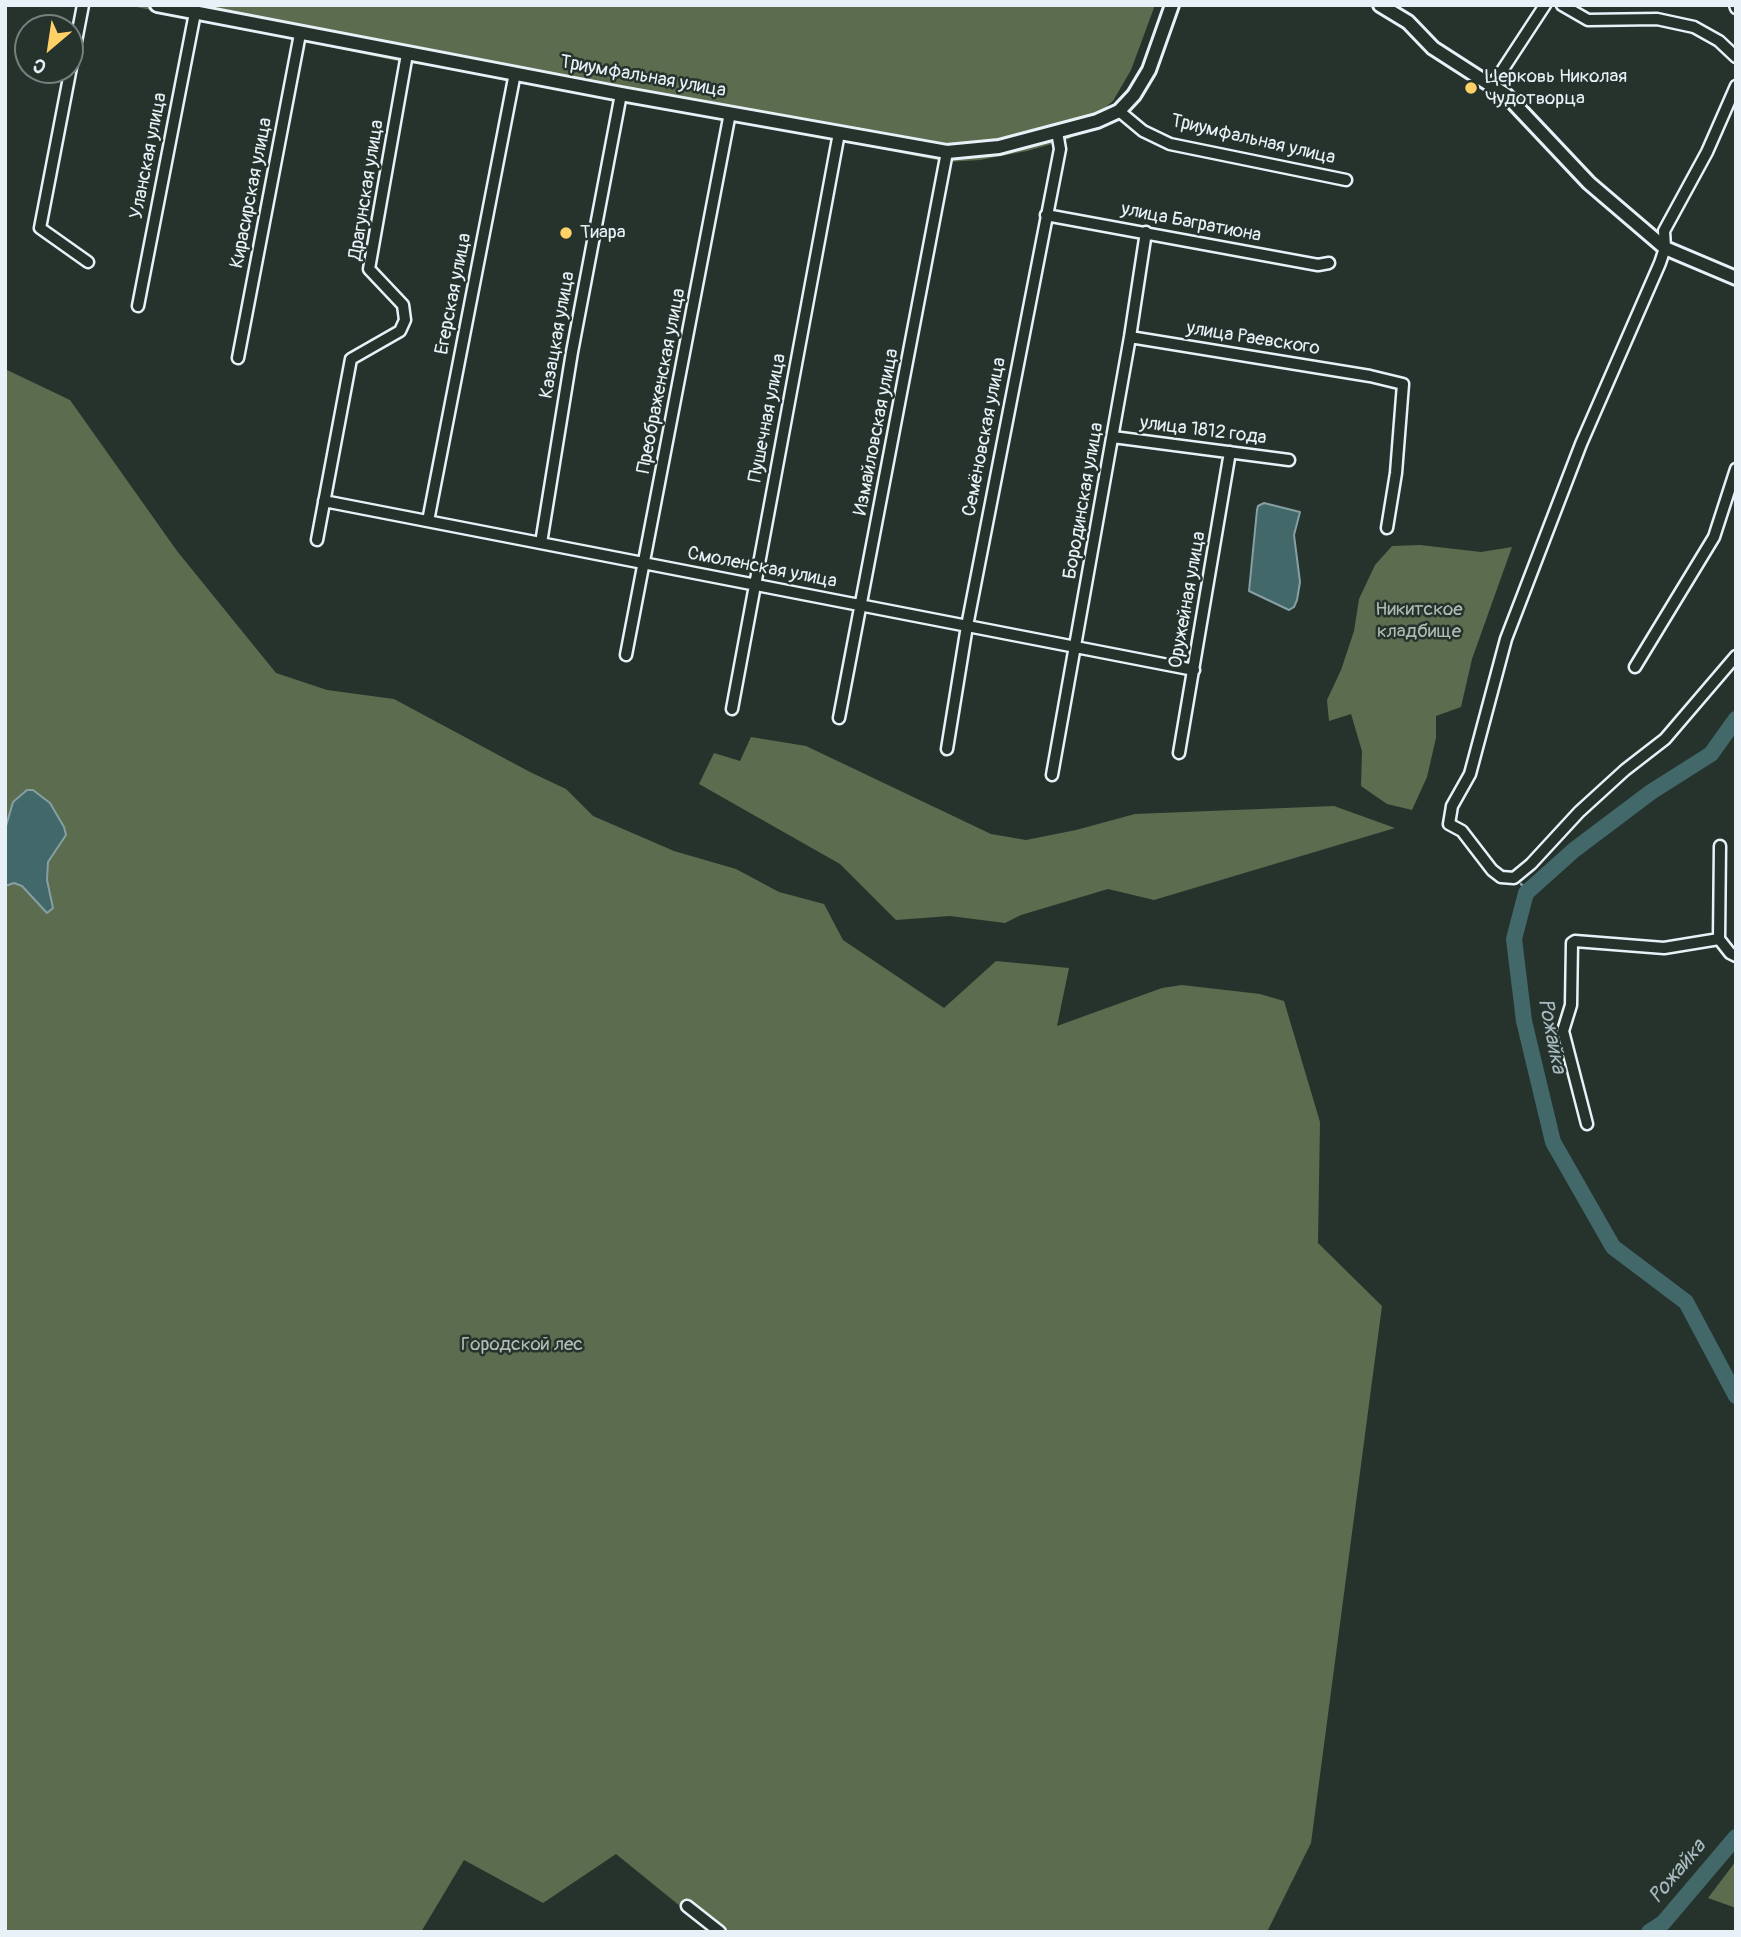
<!DOCTYPE html>
<html>
<head>
<meta charset="utf-8">
<style>
	body { margin:0 }
	#map { position:relative; width:1741px; height:1937px; overflow:hidden; background:#26332d; font-family:Pangolin,sans-serif }
	canvas { display:block }
	.frame { position:absolute; inset:0; border:7px solid #e8f1f8; pointer-events:none }
	.north { position:absolute; left:14px; top:14px; width:70px; height:70px; box-sizing:border-box; background:#26332d; border:2px solid #747f7e; border-radius:50%; rotate:209deg; font-size:19px; font-weight:700; line-height:28px; text-align:center; color:#e8f1f8 }
	.north::after { content:''; display:block; margin:auto; width:24px; height:32px; background:#ffd166; clip-path:polygon(50% 0,100% 100%,50% 72%,0 100%) }
</style>
</head>
<body>
<div id="map">
<canvas width="1741" height="1937"></canvas>
<div class="frame"></div>
<div class="north">С</div>
</div>
<script>
const g = document.querySelector('canvas').getContext('2d');
g.lineJoin = 'round';
function paint(path, color) {
  g.fillStyle = color;
  g.fill(path, 'evenodd');
}
function shape(rows) {
  const path = new Path2D();
  for (const r of rows) {
    path.moveTo(r[0], r[1]);
    for (let i = 2; i < r.length; i += 2) path.lineTo(r[i], r[i + 1]);
  }
  return path;
}
function strokePath(path, color, width, dash) {
  g.strokeStyle = color;
  g.lineWidth = width;
  g.lineCap = dash ? 'butt' : 'round';
  g.setLineDash(dash || []);
  g.stroke(path);
}
function write(font, color, halo, rows, align = 'center') {
  g.font = font + ' Pangolin,sans-serif';
  g.lineWidth = 5;
  g.setLineDash([]);
  g.textBaseline = 'middle';
  g.strokeStyle = halo;
  g.fillStyle = color;
  for (const [text, x, y, turn = 0] of rows) {
    g.save();
    g.translate(x, y);
    g.rotate((+turn || 0) * Math.PI / 180);
    g.textAlign = isNaN(turn) ? turn : align;
    if (halo) g.strokeText(text, 0, 0);
    g.fillText(text, 0, 0);
    g.restore();
  }
}
paint(shape([
	[127,5,1155,5,1131,70,1113,101,1069,139,1027,151,980,160,947,162,514,78,402,62],
	[5,369,70,400,177,551,276,673,327,690,394,699,530,772,566,789,593,816,674,851,736,869,779,892,824,904,843,940,944,1008,996,961,1069,968,1057,1026,1162,988,1182,985,1260,994,1284,1001,1320,1122,1318,1243,1382,1306,1311,1843,1267,1932,712,1932,616,1854,543,1903,464,1860,421,1932,5,1932],
	[1420,545,1481,552,1512,547,1472,659,1461,707,1436,716,1436,738,1427,777,1412,810,1387,804,1361,786,1362,751,1351,714,1329,721,1327,700,1341,670,1354,631,1359,599,1375,565,1392,546],
	[751,737,806,746,991,834,1026,840,1076,830,1135,814,1334,806,1395,828,1154,900,1108,889,1021,915,1005,923,950,916,896,920,840,864,699,784,714,753,740,761],
	[1736,1861,1736,1908,1708,1898]
]), '#5c6c4e');
const water = shape([
	[1264,503,1300,512,1294,535,1300,582,1297,600,1294,607,1289,610,1249,591,1257,510,1258,506,1264,503],
	[27,790,33,790,50,803,64,827,66,835,48,862,47,880,53,908,47,913,22,886,14,883,5,886,6,826,13,802,27,790]
]);
paint(water, '#436869');
strokePath(water, '#859fa2', 2);
strokePath(shape([
	[1521,884,1525,888,1526,893]
]), '#859fa2', 2.5);
strokePath(shape([
	[1736,719,1711,754,1651,792,1574,850,1526,893,1514,939,1524,1021,1553,1142,1613,1247,1686,1302,1736,1396],
	[1649,1932,1663,1923,1736,1837]
]), '#436869', 16);
const minor = shape([
	[83,5,40,228,88,262],
	[1562,5,1588,20,1657,19,1694,27,1719,41,1736,57],
	[1735,5,1736,8],
	[1492,86,1545,5],
	[1736,86,1707,152,1664,231,1665,248,1660,263,1581,444,1506,639,1470,774,1452,806,1449,824,1462,831,1492,870,1501,877,1514,878,1531,864,1579,812,1625,770,1665,739,1736,656],
	[1119,111,1143,131,1170,144,1346,180],
	[1046,215,1318,265,1329,263],
	[138,306,195,13],
	[1130,337,1370,376,1403,384,1396,473,1387,528],
	[238,358,300,34],
	[1113,437,1289,460],
	[324,501,1194,670],
	[428,521,515,73],
	[317,540,351,359,400,331,405,320,403,305,369,269,407,54],
	[541,543,572,352,621,94],
	[626,655,730,113],
	[1635,667,1714,537,1736,469],
	[732,709,839,133],
	[839,718,947,152],
	[947,749,967,626,1060,149,1057,132],
	[1179,753,1230,452],
	[1052,775,1130,337,1146,232],
	[1720,846,1719,939,1730,953,1736,956],
	[1587,1124,1563,1031,1571,1005,1572,943,1575,941,1664,948,1719,939],
	[687,1906,720,1932]
]);
const tertiary = shape([
	[157,5,621,94,947,152,999,147,1097,121,1119,111,1134,95,1149,70,1172,5],
	[1380,5,1408,22,1433,48,1506,95,1589,183,1665,248,1736,278]
]);
strokePath(minor, '#e8f1f8', 15);
strokePath(tertiary, '#e8f1f8', 18);
strokePath(minor, '#26332d', 10);
strokePath(tertiary, '#26332d', 12);
for (const [x, y, r, color] of [
	[1471,88,7,"#ffd166"],
	[566,233,7,"#ffd166"]
]) {
  const dot = new Path2D();
  dot.arc(x, y, r, 0, 2 * Math.PI);
  g.fillStyle = color;
  g.fill(dot);
  strokePath(dot, '#26332d', 2.5);
}
write('19px', '#e8f1f8', '#26332d', [
	["Триумфальная улица",643,77,10],
	["Триумфальная улица",1253,140,13],
	["Уланская улица",149,156,-79],
	["Драгунская улица",367,190,-81],
	["Кирасирская улица",252,193,-79],
	["улица Багратиона",1191,223,11],
	["Егерская улица",454,294,-79],
	["Казацкая улица",558,335,-80],
	["улица Раевского",1253,339,9],
	["Преображенская улица",662,381,-79],
	["Пушечная улица",768,418,-79],
	["улица 1812 года",1203,431,7],
	["Измайловская улица",877,432,-79],
	["Семёновская улица",985,437,-79],
	["Бородинская улица",1084,501,-80],
	["Смоленская улица",762,568,11],
	["Оружейная улица",1188,600,-80]
]);
write('19px', '#e8f1f8', '#26332d', [
	["Церковь Николая",1485,77],
	["Чудотворца",1485,99],
	["Тиара",580,233]
], 'left');
write('19px', '#b0bcb4', '#26332d', [
	["Никитское",1419,610],
	["кладбище",1419,632],
	["Городской лес",522,1345]
]);
write('italic 21px', '#a6babf', '#26332d', [
	["Рожайка",1551,1036,79],
	["Рожайка",1678,1872,-50]
]);
</script>
</body>
</html>
